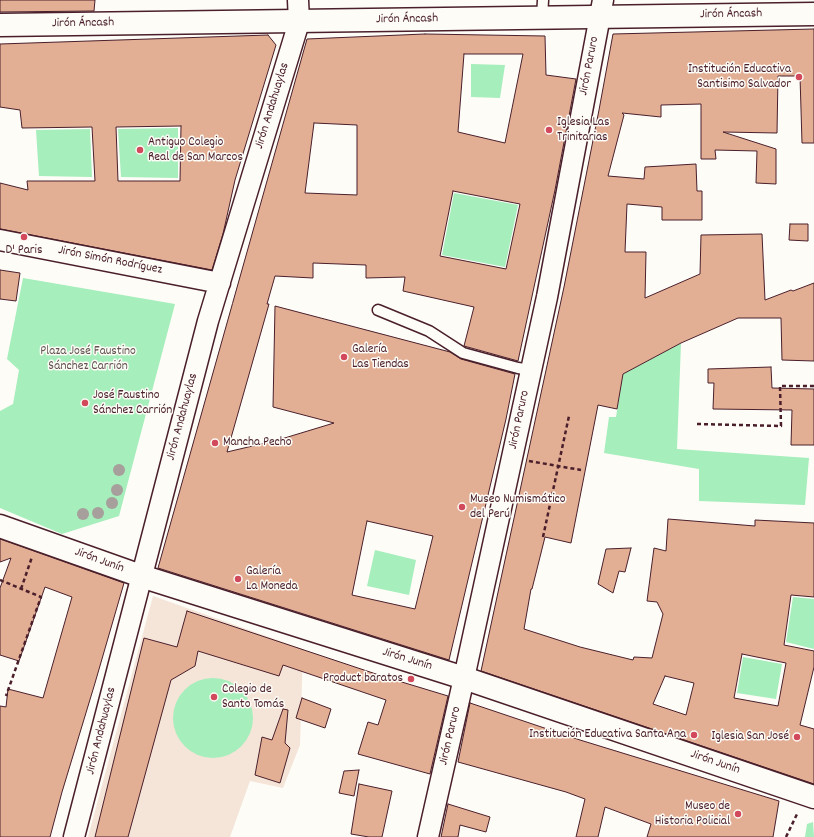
<!DOCTYPE html>
<html>
<head>
<meta charset="utf-8">
<style>
	body { margin:0 }
	canvas { display:block; background:#fdfcf7 }
</style>
</head>
<body>
<canvas width="814" height="837"></canvas>
<script>
const g = document.querySelector('canvas').getContext('2d');
g.lineJoin = 'round';
function paint(path, color) {
  g.fillStyle = color;
  g.fill(path, 'evenodd');
}
function shape(rows) {
  const path = new Path2D();
  for (const r of rows) {
    if (r.length === 3) {
      path.moveTo(r[0] + r[2], r[1]);
      path.arc(r[0], r[1], r[2], 0, 2 * Math.PI);
      continue;
    }
    path.moveTo(r[0], r[1]);
    for (let i = 2; i < r.length; i += 2) path.lineTo(r[i], r[i + 1]);
  }
  return path;
}
function strokePath(path, color, width, dash) {
  g.strokeStyle = color;
  g.lineWidth = width;
  g.lineCap = dash ? 'butt' : 'round';
  g.setLineDash(dash || []);
  g.stroke(path);
}
function write(font, color, halo, rows, align = 'center') {
  g.font = font + ' Dekko,sans-serif';
  g.lineWidth = 3;
  g.setLineDash([]);
  g.textBaseline = 'middle';
  g.strokeStyle = halo;
  g.fillStyle = color;
  for (const [text, x, y, turn = 0] of rows) {
    g.save();
    g.translate(x, y);
    g.rotate((+turn || 0) * Math.PI / 180);
    g.textAlign = isNaN(turn) ? turn : align;
    if (halo) g.strokeText(text, 0, 0);
    g.fillText(text, 0, 0);
    g.restore();
  }
}
paint(shape([
	[153,596,303,649,300,745,283,788,250,781,230,837,88,837]
]), '#f5e5d9');
paint(shape([
	[471,64,505,65,500,98,471,97],
	[178,128,178,178,121,177,118,129],
	[90,129,92,177,39,176,36,130],
	[454,193,518,205,505,267,442,255],
	[23,278,175,304,119,516,62,534,0,508,0,411,13,404,19,370,7,359],
	[681,343,677,449,809,458,805,505,699,501,699,469,604,453,609,417,616,417,623,374],
	[375,550,416,560,409,595,367,586],
	[793,597,814,599,814,649,786,642],
	[743,657,782,664,776,699,737,693],
	[213,718,40],
	[813,822,814,837,805,837,807,824]
]), '#a6eebb');
const building = shape([
	[0,0,95,0,94,11,0,12,0,0],
	[814,29,814,143,802,143,800,76,778,76,777,133,723,132,776,149,776,184,756,183,757,151,715,150,716,159,701,159,701,104,661,105,661,117,622,113,624,115,608,176,644,179,645,167,696,164,697,191,702,191,702,220,662,220,662,207,627,204,625,252,646,252,645,298,700,274,701,235,762,234,765,300,791,290,793,291,814,283,814,361,782,360,781,318,738,318,681,343,623,374,617,409,598,405,571,543,545,537,532,589,531,589,524,629,580,647,633,660,634,657,652,658,663,614,657,602,647,601,654,548,666,551,668,519,755,526,755,520,814,523,814,597,791,595,784,645,814,651,814,667,800,725,814,729,814,784,481,671,564,287,599,110,613,34,814,29],
	[742,654,786,663,778,706,734,698,742,654],
	[665,676,694,683,686,715,653,704,665,676],
	[425,34,545,36,546,75,576,79,555,190,518,361,464,346,474,307,403,291,405,277,366,278,366,265,313,263,313,278,275,276,267,304,269,304,227,452,278,440,334,423,273,407,275,306,450,352,461,359,515,374,506,419,449,660,158,568,307,39,425,34],
	[464,54,523,54,505,143,458,132,464,54],
	[314,123,357,125,357,195,305,193,314,123],
	[453,191,520,204,506,269,440,256,453,191],
	[367,521,433,536,415,609,352,595,367,521],
	[268,35,276,45,235,180,223,234,212,270,0,229,0,183,28,190,27,181,95,181,92,127,22,128,20,110,0,107,0,44,268,35],
	[181,126,180,181,118,181,116,127,181,126],
	[790,224,808,224,808,241,789,240,790,224],
	[0,270,20,273,16,301,0,299,0,270],
	[771,367,772,388,814,389,814,445,791,445,792,410,713,409,714,383,708,383,708,369,771,367],
	[0,539,124,583,95,683,62,792,50,837,0,837,0,706,6,707,8,689,43,698,72,597,45,587,19,661,0,655,0,588,11,558,0,562,0,539],
	[631,548,625,572,619,571,613,593,598,584,606,549,631,548],
	[187,611,382,676,448,696,430,774,358,754,368,722,378,725,386,700,283,665,279,676,198,651,195,666,171,680,128,837,95,837,144,638,177,647,187,611],
	[302,698,331,709,325,728,296,718,302,698],
	[470,703,580,740,779,801,773,837,647,837,651,824,605,807,598,837,576,837,585,799,566,792,458,762,470,703],
	[283,709,288,710,285,743,290,748,280,783,255,775,262,737,272,740,283,709],
	[359,770,354,796,339,793,344,771,359,770],
	[359,784,392,791,382,837,369,837,351,834,359,784],
	[448,804,490,817,486,832,460,825,458,837,441,837,448,804]
]);
paint(building, '#e2af94');
strokePath(building, '#4a1f2b', 1);
const service = shape([
	[542,18,543,0],
	[378,310,429,331,463,353,518,368,531,370]
]);
const minor = shape([
	[0,240,220,283],
	[74,837,208,321,299,22,298,0],
	[428,837,464,678,547,297,603,0]
]);
const tertiary = shape([
	[0,25,814,14],
	[0,526,141,576,464,678,814,797]
]);
strokePath(service, '#4a1f2b', 13);
strokePath(minor, '#4a1f2b', 23);
strokePath(tertiary, '#4a1f2b', 25);
strokePath(shape([
	[697,424,781,426,780,386,814,386],
	[529,461,581,470],
	[543,537,569,416],
	[0,580,41,597,6,696],
	[21,589,32,557],
	[786,837,798,812]
]), '#4a1f2b', 2.5, [4, 3]);
strokePath(service, '#fdfcf7', 10);
strokePath(minor, '#fdfcf7', 20);
strokePath(tertiary, '#fdfcf7', 22);
g.fillStyle = '#a79f9b';
for (const [x, y] of [
	[119,470],
	[117,490],
	[112,503],
	[98,513],
	[83,514]
]) {
  g.beginPath();
  g.arc(x, y, 6, 0, 2 * Math.PI);
  g.fill();
}
for (const [x, y, r, color] of [
	[799,77,4,"#d1495b"],
	[549,130,4,"#d1495b"],
	[140,150,4,"#d1495b"],
	[24,237,4,"#d1495b"],
	[344,357,4,"#d1495b"],
	[85,403,4,"#d1495b"],
	[215,443,4,"#d1495b"],
	[462,507,4,"#d1495b"],
	[238,579,4,"#d1495b"],
	[411,679,4,"#d1495b"],
	[214,697,4,"#d1495b"],
	[694,735,4,"#d1495b"],
	[797,737,4,"#d1495b"],
	[738,814,4,"#d1495b"]
]) {
  const dot = new Path2D();
  dot.arc(x, y, r, 0, 2 * Math.PI);
  g.fillStyle = color;
  g.fill(dot);
  strokePath(dot, '#fdfcf7', 1.5);
}
write('13px', '#4a1f2b', '#fdfcf7', [
	["Jirón Áncash",731,15,-1],
	["Jirón Áncash",407,20,-1],
	["Jirón Áncash",83,24,-1],
	["Jirón Paruro",590,66,-79],
	["Jirón Andahuaylas",273,106,-73],
	["Jirón Simón Rodríguez",110,261,11],
	["Jirón Andahuaylas",183,417,-75],
	["Jirón Paruro",520,420,-78],
	["Jirón Junín",99,561,20],
	["Jirón Junín",407,660,17],
	["Jirón Andahuaylas",102,731,-76],
	["Jirón Paruro",451,736,-77],
	["Jirón Junín",715,763,19]
]);
write('13px', '#4a1f2b', '#fdfcf7', [
	["Institución Educativa",791,70,"right"],
	["Santisimo Salvador",791,85,"right"],
	["Iglesia Las",557,123],
	["Trinitarias",557,138],
	["Antiguo Colegio",148,143],
	["Real de San Marcos",148,158],
	["D' Paris",24,251,"center"],
	["Galería",352,350],
	["Las Tiendas",352,365],
	["José Faustino",93,396],
	["Sánchez Carrión",93,411],
	["Mancha Pecho",223,443],
	["Museo Numismático",470,500],
	["del Perú",470,515],
	["Galería",246,572],
	["La Moneda",246,587],
	["Product baratos",403,679,"right"],
	["Colegio de",222,690],
	["Santo Tomás",222,705],
	["Institución Educativa Santa Ana",686,735,"right"],
	["Iglesia San José",789,737,"right"],
	["Museo de",730,807,"right"],
	["Historia Policial",730,822,"right"]
], 'left');
write('13px', '#61534f', '#fdfcf7', [
	["Plaza José Faustino",88,352],
	["Sánchez Carrión",88,367]
]);
</script>
</body>
</html>
